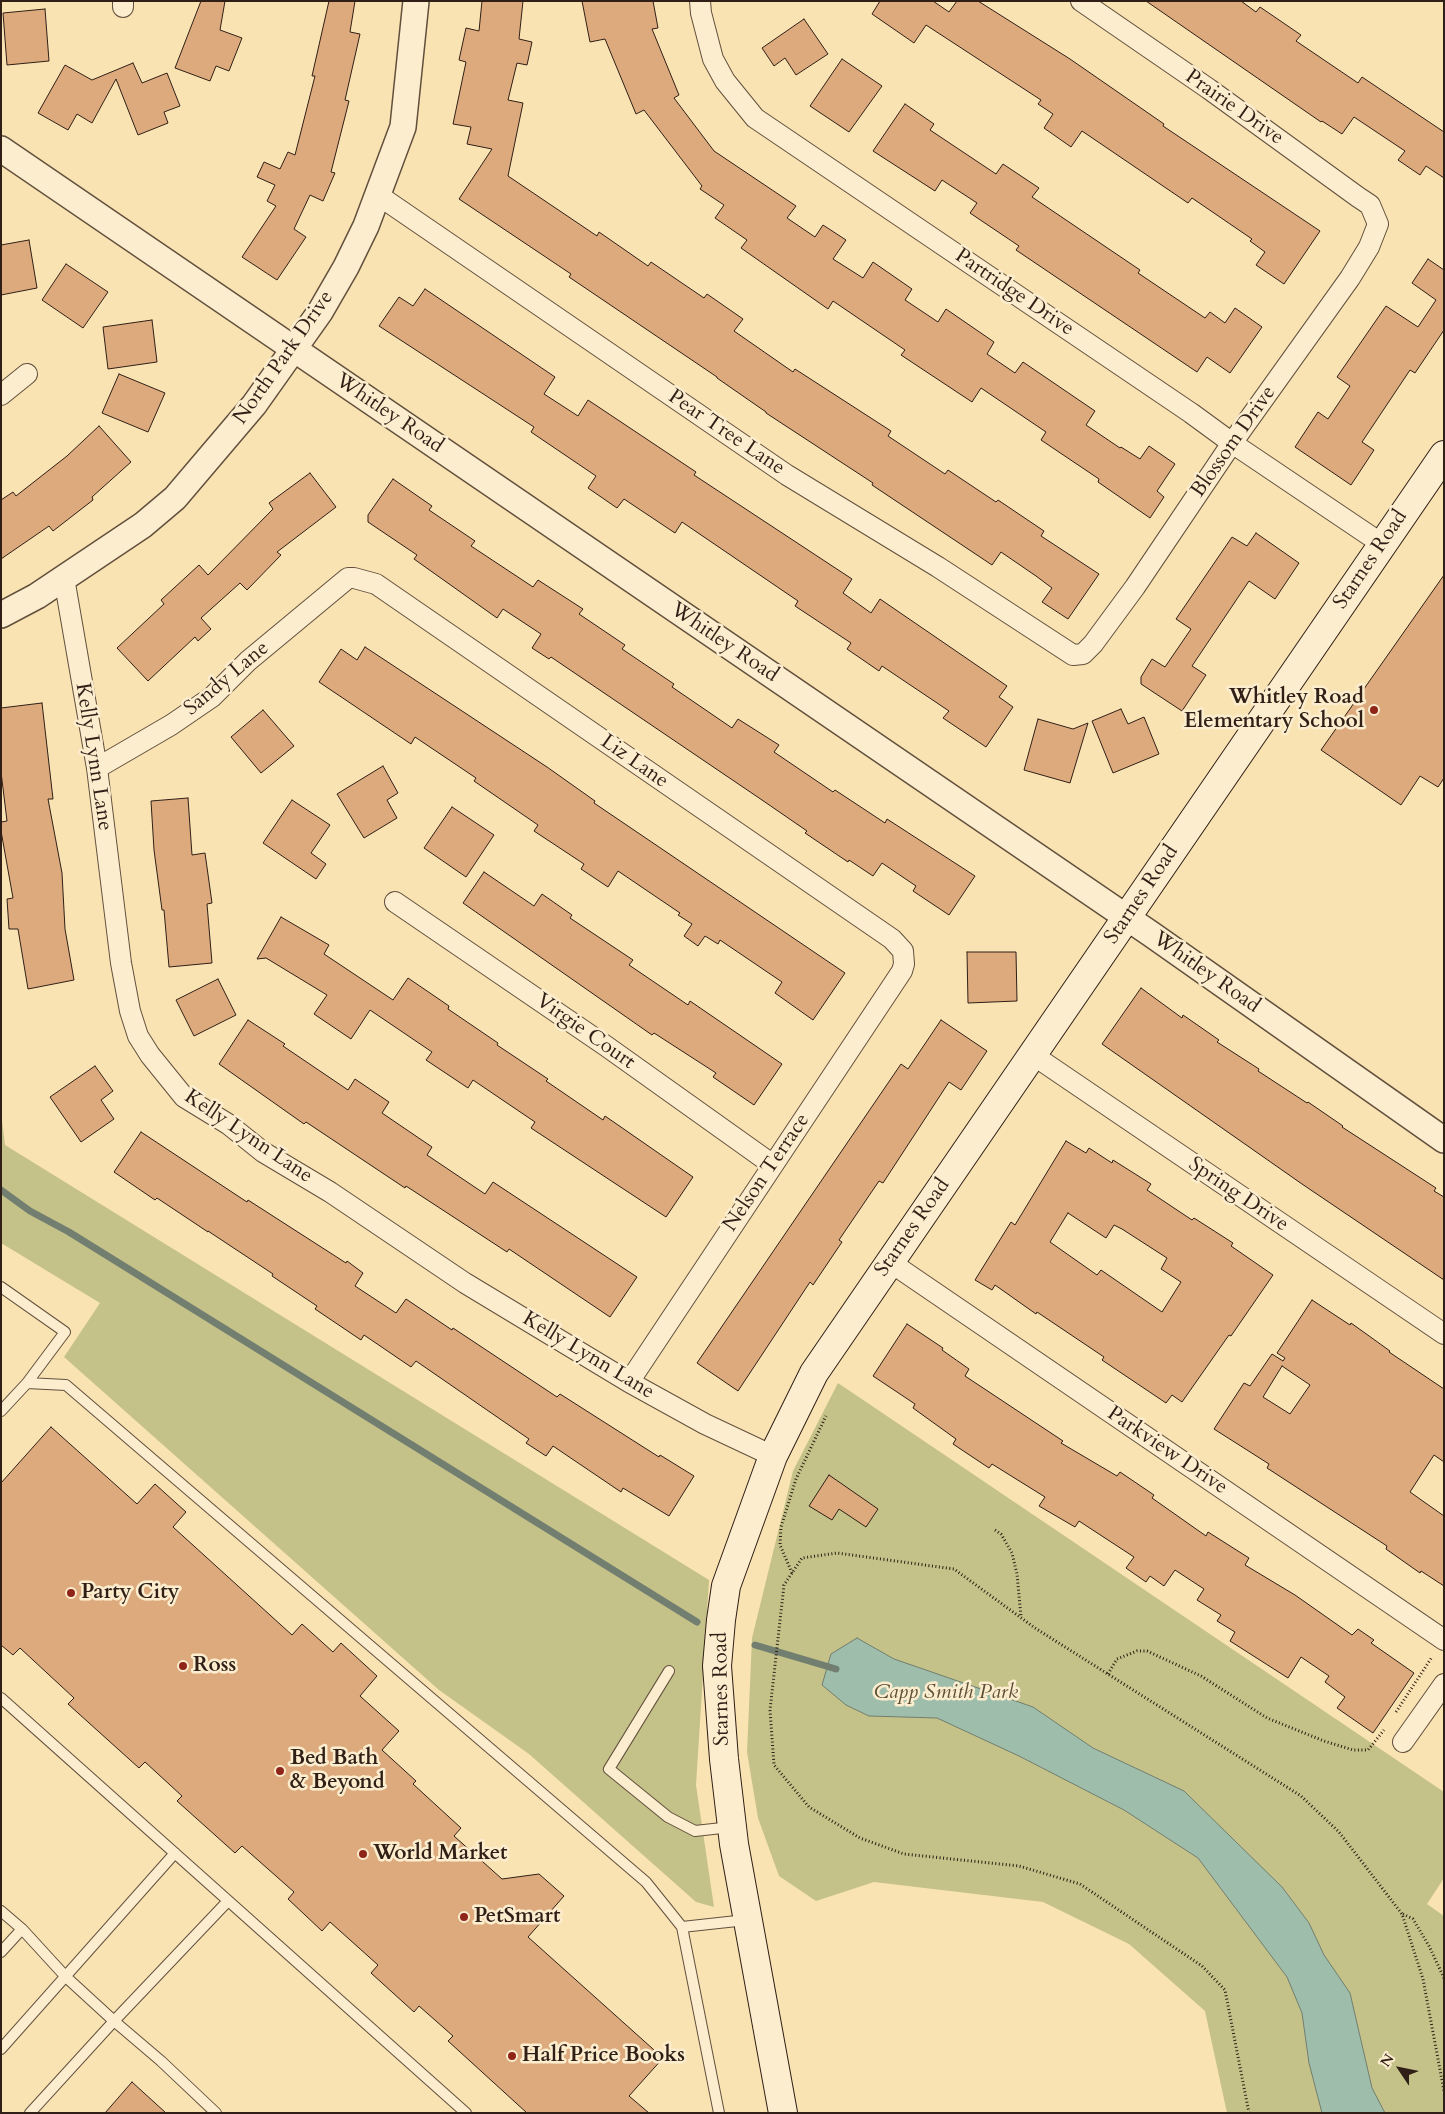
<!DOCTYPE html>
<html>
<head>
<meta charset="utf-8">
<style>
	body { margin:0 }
	#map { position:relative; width:1445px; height:2114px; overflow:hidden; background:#fae3b3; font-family:Cardo,serif }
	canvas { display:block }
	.frame { position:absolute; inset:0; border:2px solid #2f1f16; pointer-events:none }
	.north { position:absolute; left:1375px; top:2044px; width:50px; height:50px; -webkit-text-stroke:4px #fcedce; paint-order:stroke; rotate:304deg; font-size:14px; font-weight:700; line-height:20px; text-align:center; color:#2f1f16 }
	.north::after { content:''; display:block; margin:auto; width:18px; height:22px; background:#2f1f16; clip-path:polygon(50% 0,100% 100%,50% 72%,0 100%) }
</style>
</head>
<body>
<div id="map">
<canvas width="1445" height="2114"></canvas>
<div class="frame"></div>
<div class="north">N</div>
</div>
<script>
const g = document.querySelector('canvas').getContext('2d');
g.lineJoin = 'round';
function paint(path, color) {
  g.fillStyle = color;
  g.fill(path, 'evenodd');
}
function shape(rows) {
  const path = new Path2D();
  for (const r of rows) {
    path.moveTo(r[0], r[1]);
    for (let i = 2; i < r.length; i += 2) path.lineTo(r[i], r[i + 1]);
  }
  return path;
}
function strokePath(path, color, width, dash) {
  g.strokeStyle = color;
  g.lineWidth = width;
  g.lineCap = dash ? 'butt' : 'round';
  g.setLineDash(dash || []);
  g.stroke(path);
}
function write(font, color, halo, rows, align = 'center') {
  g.font = font + ' Cardo,serif';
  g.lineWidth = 5;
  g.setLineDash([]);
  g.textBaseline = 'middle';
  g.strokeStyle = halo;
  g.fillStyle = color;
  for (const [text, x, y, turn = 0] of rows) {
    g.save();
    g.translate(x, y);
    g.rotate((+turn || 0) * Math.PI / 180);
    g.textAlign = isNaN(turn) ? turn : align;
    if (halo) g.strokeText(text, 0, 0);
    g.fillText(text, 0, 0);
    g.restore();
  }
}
paint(shape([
	[1,1112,5,1145,709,1580,696,1785,714,1907,696,1902,529,1754,439,1690,64,1357,100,1303,1,1243],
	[838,1383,1444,1792,1444,1878,1427,1904,1444,1916,1444,2113,1227,2113,1205,2011,1129,1944,1043,1902,874,1882,816,1901,779,1876,758,1818,747,1752,752,1638,793,1471]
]), '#c4c289');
const water = shape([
	[857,1638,894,1659,1033,1707,1093,1748,1184,1791,1282,1887,1309,1923,1324,1955,1350,1993,1372,2088,1385,2113,1322,2113,1309,2063,1302,2013,1287,1977,1198,1858,1124,1810,1019,1756,937,1718,869,1716,846,1705,822,1685,831,1654,857,1638]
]);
paint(water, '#9ebeab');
strokePath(water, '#727e6f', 1);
strokePath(shape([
	[1,1190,30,1211,69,1232,697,1622],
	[755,1645,836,1669]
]), '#727e6f', 7);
const building = shape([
	[201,1,225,1,220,30,242,38,229,71,216,66,210,81,175,68,201,1],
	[329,1,355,1,350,32,360,34,345,100,349,101,331,172,335,173,323,201,310,195,294,229,306,237,277,280,242,257,276,206,267,201,275,185,257,177,264,162,280,169,288,152,295,155,315,76,312,76,329,1],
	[482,1,523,1,519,39,532,42,527,65,517,63,508,100,523,103,508,176,597,236,599,232,648,266,651,262,704,298,707,294,743,319,734,331,793,372,795,369,891,431,888,436,945,474,948,470,996,502,998,500,1044,531,1041,536,1099,574,1068,619,1042,602,1052,588,1036,576,1001,552,992,565,872,485,873,483,766,413,766,412,717,378,717,377,569,277,571,274,459,199,492,149,467,144,471,127,453,124,466,62,459,60,466,28,479,31,482,1],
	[582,1,653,1,658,28,652,29,679,95,674,98,714,151,796,206,787,218,815,237,823,225,846,240,833,259,863,278,873,262,912,289,905,300,938,322,946,309,994,342,987,354,1015,373,1023,362,1095,411,1086,425,1120,448,1121,447,1140,459,1149,446,1175,464,1157,491,1164,497,1150,518,1098,482,1099,479,1041,440,1046,432,981,388,972,402,901,355,905,350,833,301,828,309,741,248,747,240,715,218,724,205,700,189,702,186,644,110,636,114,605,39,590,42,582,1],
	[880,1,933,1,949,12,957,1,978,1,1070,59,1164,124,1163,126,1320,231,1284,284,1256,265,1265,252,1250,241,1252,239,1192,198,1188,203,1082,131,1071,147,1044,128,1053,114,1038,104,1041,100,926,25,914,43,872,14,880,1],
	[1146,1,1241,1,1256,12,1260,7,1301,35,1296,41,1358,83,1362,77,1444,132,1444,178,1426,166,1420,175,1398,160,1405,151,1354,117,1342,134,1322,121,1321,122,1146,1],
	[45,9,49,61,7,65,3,13,45,9],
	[804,19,828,54,796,75,785,58,774,66,762,48,804,19],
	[842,59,882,86,849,132,810,106,842,59],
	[133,63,142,83,167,73,180,106,164,112,168,123,138,135,116,79,92,123,77,114,68,130,38,113,65,65,92,80,133,63],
	[905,104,934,124,930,130,996,174,1003,164,1039,188,1032,197,1140,270,1138,273,1205,318,1210,312,1225,323,1235,308,1262,327,1230,373,1207,357,1197,372,1016,250,1019,246,970,213,977,203,942,180,935,191,873,151,905,104],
	[29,240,37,288,1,295,1,245,29,240],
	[1428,259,1444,270,1444,330,1415,373,1410,370,1362,442,1374,450,1351,485,1295,447,1318,412,1328,419,1350,386,1337,377,1386,306,1418,327,1436,300,1412,283,1428,259],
	[66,264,108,292,83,328,42,300,66,264],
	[425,289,555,377,544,394,578,416,588,400,696,472,694,475,852,579,843,593,871,613,880,599,1007,686,999,697,1013,707,986,747,943,718,949,711,882,666,879,671,847,649,851,643,795,606,798,601,682,522,675,533,624,499,617,508,588,488,596,476,531,432,534,427,379,326,399,297,413,306,425,289],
	[152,320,157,362,108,369,103,327,152,320],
	[119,374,165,393,148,432,102,413,119,374],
	[99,426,131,462,92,497,93,500,53,531,49,526,1,559,1,500,13,492,16,496,67,456,99,426],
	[310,473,336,507,277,552,281,555,247,590,240,583,201,618,211,629,198,641,195,637,148,681,117,648,164,604,161,600,199,565,208,575,273,509,269,503,310,473],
	[393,479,432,506,429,510,475,541,471,546,533,587,538,580,583,609,579,614,625,645,622,649,674,684,672,687,732,728,738,719,779,745,774,752,833,792,835,790,885,823,887,819,975,876,949,915,913,891,916,886,882,863,873,876,849,860,848,862,805,833,807,831,762,800,551,657,549,659,532,648,541,634,503,609,497,618,414,559,417,555,368,522,368,515,393,479],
	[1256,533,1299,563,1275,599,1249,581,1192,666,1206,675,1182,711,1141,684,1141,677,1152,659,1165,667,1191,629,1176,619,1232,537,1247,546,1256,533],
	[1444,575,1444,778,1438,787,1420,776,1401,805,1321,750,1444,575],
	[365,647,547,767,595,801,594,803,845,973,813,1020,775,993,782,982,720,940,718,944,705,936,698,946,684,936,692,924,678,915,680,913,618,871,608,887,581,869,584,864,534,831,538,825,474,781,476,778,415,737,411,744,319,682,341,649,357,660,365,647],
	[42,703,53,799,48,799,62,873,65,929,74,980,28,989,18,929,9,929,7,899,13,898,1,831,1,822,7,821,1,772,1,708,42,703],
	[1121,709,1128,724,1144,717,1159,754,1113,773,1092,721,1121,709],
	[263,710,294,746,261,773,231,737,263,710],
	[1038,719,1073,729,1088,723,1070,783,1024,770,1038,719],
	[383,766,398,793,387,800,397,818,364,838,337,794,383,766],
	[188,798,192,855,205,853,212,903,207,904,212,963,169,967,164,910,162,910,154,850,151,801,188,798],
	[292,800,330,825,311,853,326,864,316,879,263,843,292,800],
	[452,807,494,835,466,877,424,848,452,807],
	[484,872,534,906,542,894,572,915,570,918,633,960,629,965,688,1005,690,1001,782,1064,754,1105,713,1077,716,1073,654,1033,652,1035,463,903,484,872],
	[281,917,329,945,324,954,393,1000,408,978,449,1006,448,1009,498,1043,497,1045,548,1079,546,1081,603,1120,605,1116,693,1177,666,1217,531,1128,535,1122,473,1080,468,1088,426,1060,432,1052,370,1010,351,1039,314,1014,327,995,266,958,257,959,281,917],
	[967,952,1016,952,1017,1001,968,1003,967,952],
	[218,979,236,1015,194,1036,176,1000,218,979],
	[1141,988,1182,1018,1183,1015,1219,1040,1217,1042,1259,1069,1258,1071,1307,1103,1308,1102,1343,1126,1342,1127,1436,1188,1434,1191,1444,1197,1444,1280,1302,1184,1102,1044,1141,988],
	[248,1020,285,1044,283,1046,348,1090,355,1079,389,1102,382,1113,432,1147,427,1155,485,1194,493,1182,637,1277,610,1317,509,1249,507,1252,406,1186,405,1188,306,1122,304,1124,219,1064,248,1020],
	[941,1020,987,1051,961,1090,949,1082,883,1183,879,1181,839,1240,842,1242,813,1285,810,1282,738,1391,697,1363,901,1064,908,1069,941,1020],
	[95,1066,113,1091,101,1100,114,1119,81,1142,50,1097,95,1066],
	[141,1132,247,1202,248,1200,346,1263,347,1261,363,1273,355,1286,396,1313,406,1299,452,1330,453,1328,557,1397,560,1394,659,1457,660,1455,694,1476,669,1516,623,1488,621,1492,553,1446,546,1456,526,1443,529,1439,416,1361,411,1367,364,1335,361,1340,315,1309,317,1306,272,1276,273,1274,208,1231,208,1232,157,1198,155,1200,114,1172,141,1132],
	[1066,1141,1086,1153,1089,1148,1112,1163,1113,1160,1151,1184,1147,1190,1192,1220,1194,1218,1233,1243,1231,1246,1273,1275,1231,1336,1229,1335,1182,1402,1172,1395,1166,1403,1102,1360,1104,1357,1037,1312,1036,1314,995,1285,992,1290,975,1280,1011,1222,1015,1225,1066,1141],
	[1068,1213,1106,1238,1114,1225,1122,1229,1167,1258,1161,1269,1181,1282,1162,1312,1101,1270,1097,1275,1050,1242,1068,1213],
	[1312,1300,1350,1325,1351,1323,1390,1351,1389,1352,1444,1389,1444,1462,1434,1455,1410,1492,1444,1516,1444,1586,1421,1571,1420,1573,1386,1549,1387,1546,1267,1468,1269,1464,1214,1429,1244,1383,1250,1386,1272,1354,1283,1361,1285,1358,1277,1353,1312,1300],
	[1282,1366,1310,1385,1290,1414,1263,1397,1282,1366],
	[907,1324,943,1348,942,1350,969,1369,965,1376,1063,1441,1061,1443,1117,1476,1120,1472,1154,1495,1152,1498,1206,1536,1208,1532,1249,1558,1245,1565,1295,1595,1352,1635,1358,1629,1374,1640,1371,1643,1414,1673,1373,1733,1337,1708,1345,1697,1325,1682,1329,1676,1301,1657,1288,1678,1230,1641,1235,1632,1217,1621,1221,1615,1197,1600,1204,1589,1175,1570,1164,1586,1150,1576,1146,1582,1126,1568,1134,1557,1079,1521,1075,1527,1039,1506,1045,1497,992,1464,989,1468,953,1444,956,1439,913,1408,915,1404,873,1376,907,1324],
	[51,1427,137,1504,155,1484,186,1512,173,1527,292,1635,302,1624,333,1652,341,1643,377,1676,360,1696,399,1731,382,1750,416,1781,413,1784,461,1828,454,1836,502,1879,539,1874,564,1896,528,1937,663,2058,629,2096,649,2113,527,2113,448,2041,453,2036,419,2006,414,2012,371,1973,378,1965,330,1922,322,1931,288,1899,294,1892,242,1846,235,1853,177,1801,182,1796,145,1762,139,1768,68,1704,74,1698,20,1648,13,1655,1,1645,1,1483,51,1427],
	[829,1475,878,1509,866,1527,839,1509,832,1520,809,1506,829,1475],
	[132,2082,166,2113,105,2113,132,2082]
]);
paint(building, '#ddaa7d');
strokePath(building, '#2f1f16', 1);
const service = shape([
	[1,1287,65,1332,27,1383],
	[1,1411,27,1383,66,1385,646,1882,682,1927,719,2113],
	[669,1671,609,1769,668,1817,695,1831,731,1827],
	[1,1698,466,2113],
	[1,1911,22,1929,66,1977,114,2021,228,1901],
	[682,1927,746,1920],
	[1,1952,22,1929],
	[1,2049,175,1853],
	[30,2113,114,2021,161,2061,216,2113]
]);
const minor = shape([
	[700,1,701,13,713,59,725,81,755,118,1191,413,1232,443,1382,544],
	[123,7,123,1],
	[378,195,787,475,938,567,1073,655,1083,654,1093,644,1135,587,1232,443,1350,278,1369,247,1378,224,1370,205,1358,197,1209,89,1081,1],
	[1,395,27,374],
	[64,578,97,768,121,963,130,1011,138,1036,150,1055,184,1097,228,1124,263,1152,330,1192,465,1283,629,1382,705,1424,773,1456],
	[97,768,171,725,212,697,248,661,348,578,354,578,376,584,892,939,903,951,904,964,902,971,629,1382],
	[395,902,606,1046,773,1165],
	[1033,1055,1444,1334],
	[890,1262,1444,1640],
	[1403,1742,1444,1684]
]);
const tertiary = shape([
	[1,149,1151,934,1444,1140],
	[1,615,37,596,143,525,175,498,254,405,320,312,346,267,366,226,403,127,416,1]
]);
const secondary = shape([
	[783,2113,734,1844,724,1759,717,1666,721,1620,726,1586,773,1456,814,1373,1444,455]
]);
strokePath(service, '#62503d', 12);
strokePath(minor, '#62503d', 22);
strokePath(tertiary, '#62503d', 28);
strokePath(secondary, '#2f1f16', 30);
strokePath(shape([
	[995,1530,1001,1534,1012,1553,1017,1574,1021,1617],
	[792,1573,780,1545,781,1527,796,1479,826,1416],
	[1108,1674,1117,1659,1137,1651,1147,1651,1201,1676,1267,1718,1324,1741,1353,1750,1368,1750,1384,1730],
	[1396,1712,1432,1657],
	[1403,1914,1413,1919,1429,1946,1444,1978],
	[1249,2113,1225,1990,1202,1966,1080,1884,1019,1866,904,1854,860,1838,809,1807,774,1765,770,1710,784,1585,802,1558,837,1553,954,1569,1035,1628,1301,1796,1339,1832,1402,1914,1423,1979,1444,2091]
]), '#2f1f16', 3, [1, 2.5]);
strokePath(service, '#fcedce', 10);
strokePath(minor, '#fcedce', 20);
strokePath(tertiary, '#fcedce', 25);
strokePath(secondary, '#fcedce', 28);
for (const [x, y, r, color] of [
	[1374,710,5,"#8f2418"],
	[71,1593,5,"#8f2418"],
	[183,1666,5,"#8f2418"],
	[280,1771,5,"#8f2418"],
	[363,1854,5,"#8f2418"],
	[464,1917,5,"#8f2418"],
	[512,2056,5,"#8f2418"]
]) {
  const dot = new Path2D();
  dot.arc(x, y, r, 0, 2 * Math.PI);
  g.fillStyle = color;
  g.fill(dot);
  strokePath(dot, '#fcedce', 2);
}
write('21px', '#2f1f16', '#fcedce', [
	["Prairie Drive",1234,108,35],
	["Partridge Drive",1014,293,34],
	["North Park Drive",284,358,-55],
	["Whitley Road",389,414,34],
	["Pear Tree Lane",726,433,34],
	["Blossom Drive",1234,442,-55],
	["Starnes Road",1371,560,-56],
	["Whitley Road",724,643,34],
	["Sandy Lane",227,679,-40],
	["Kelly Lynn Lane",93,757,81],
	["Liz Lane",634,762,35],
	["Starnes Road",1142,895,-56],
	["Whitley Road",1206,973,35],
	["Virgie Court",585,1032,35],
	["Kelly Lynn Lane",248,1137,34],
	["Nelson Terrace",767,1173,-56],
	["Spring Drive",1238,1195,34],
	["Starnes Road",913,1228,-55],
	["Kelly Lynn Lane",588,1356,31],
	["Parkview Drive",1167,1451,34],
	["Starnes Road",722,1689,-91]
]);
write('bold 21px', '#2f1f16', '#fcedce', [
	["Whitley Road",1364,698,"right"],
	["Elementary School",1364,722,"right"],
	["Party City",81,1593],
	["Ross",193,1666],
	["Bed Bath",290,1759],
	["& Beyond",290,1783],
	["World Market",373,1854],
	["PetSmart",474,1917],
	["Half Price Books",522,2056]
], 'left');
write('italic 21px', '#5c5038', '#fcedce', [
	["Capp Smith Park",946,1693]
]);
</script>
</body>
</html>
